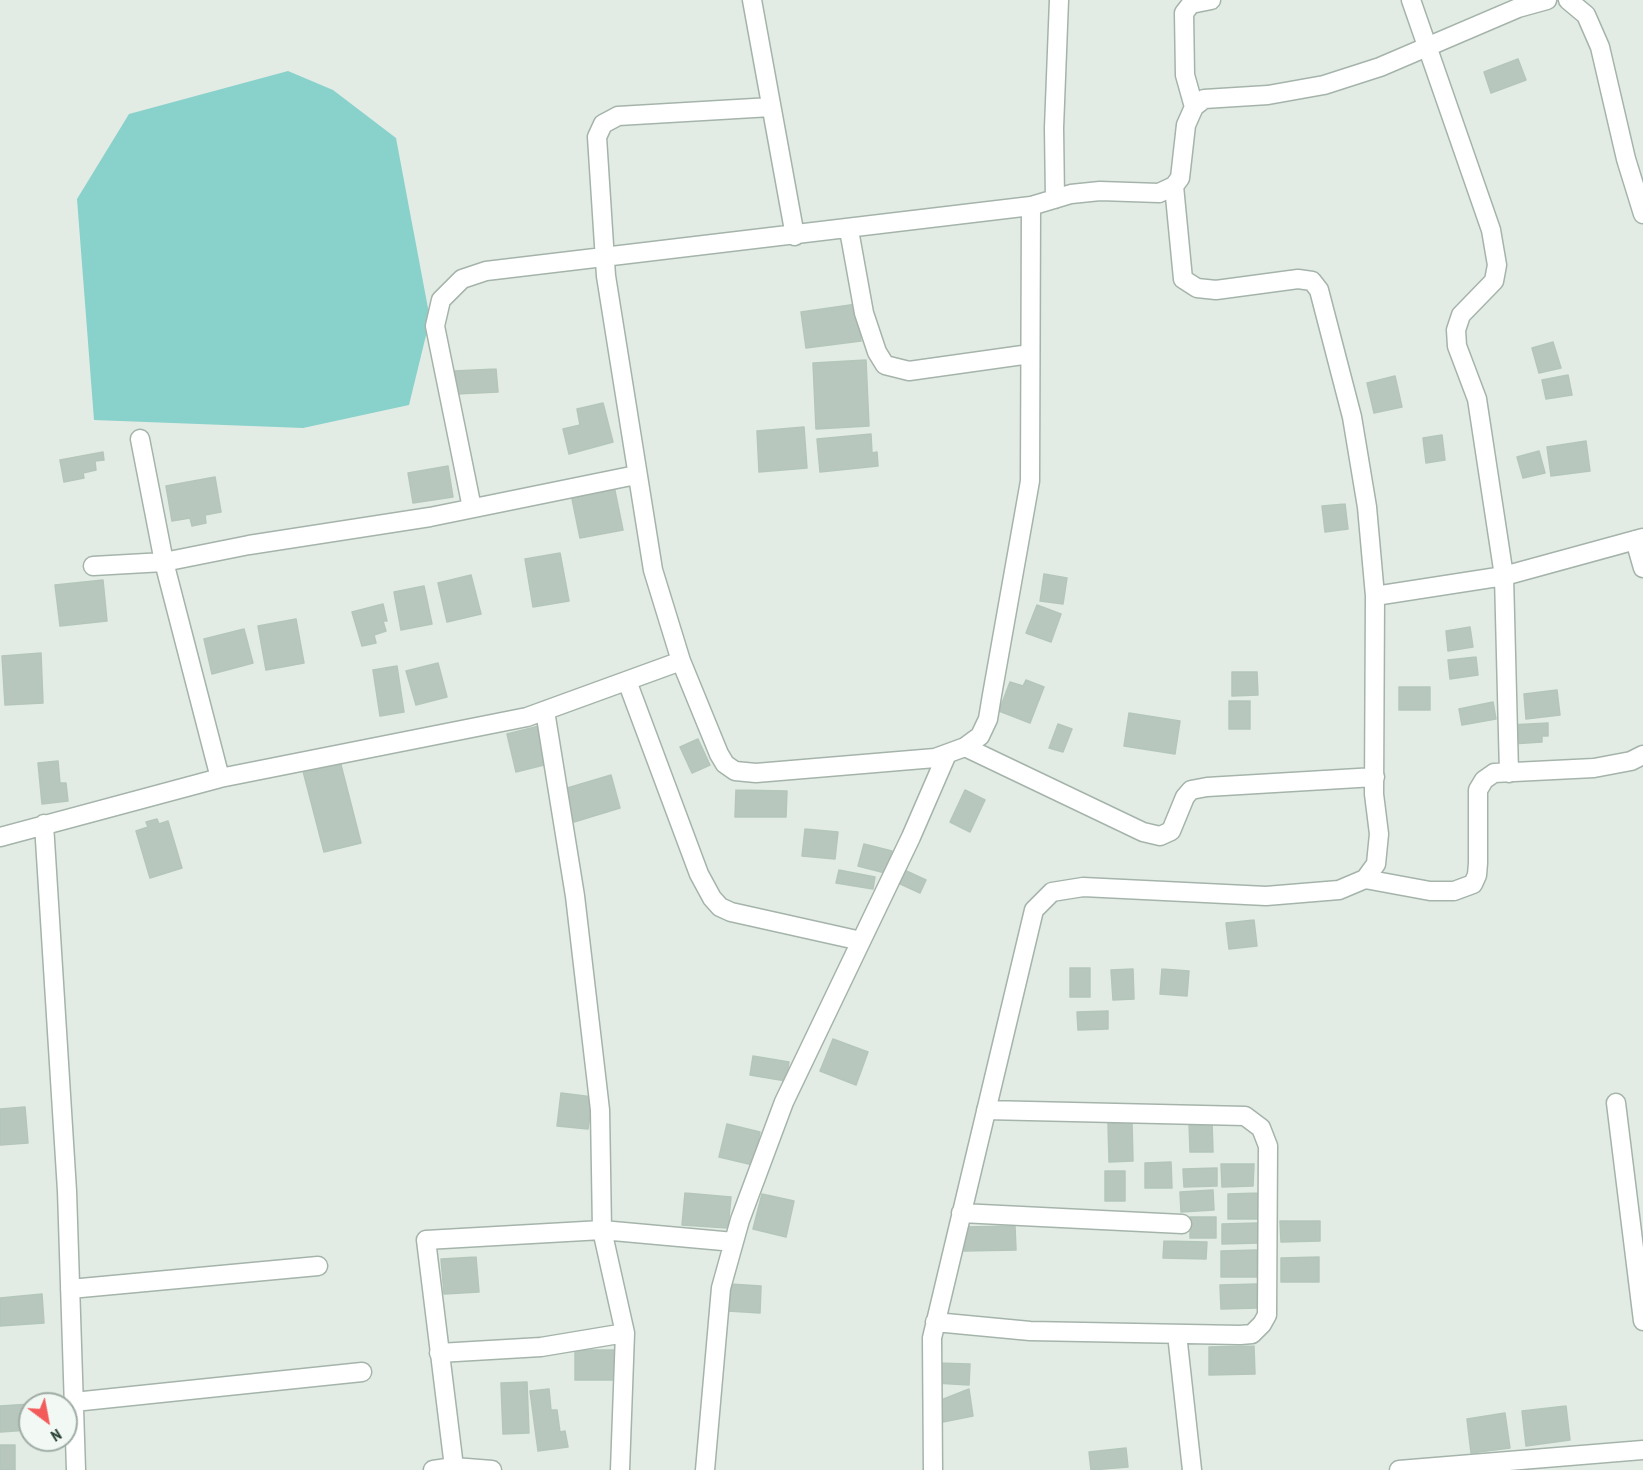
<!DOCTYPE html>
<html>
<head>
<meta charset="utf-8">
<style>
	body { margin:0 }
	#map { position:relative; width:1643px; height:1470px; overflow:hidden; background:#e2ece5; font-family:"PT Sans Narrow",sans-serif }
	canvas { display:block }
	.north { position:absolute; left:18px; top:1392px; width:60px; height:60px; box-sizing:border-box; background:#f2f8f4; border:2px solid #9fada5; border-radius:50%; rotate:148deg; font-size:16px; font-weight:700; line-height:24px; text-align:center; color:#223d2f }
	.north::after { content:''; display:block; margin:auto; width:21px; height:27px; background:#f25b5a; clip-path:polygon(50% 0,100% 100%,50% 72%,0 100%) }
</style>
</head>
<body>
<div id="map">
<canvas width="1643" height="1470"></canvas>
<div class="north">N</div>
</div>
<script>
const g = document.querySelector('canvas').getContext('2d');
g.lineJoin = 'round';
function paint(path, color) {
  g.fillStyle = color;
  g.fill(path, 'evenodd');
}
function shape(rows) {
  const path = new Path2D();
  for (const r of rows) {
    path.moveTo(r[0], r[1]);
    for (let i = 2; i < r.length; i += 2) path.lineTo(r[i], r[i + 1]);
  }
  return path;
}
function strokePath(path, color, width, dash) {
  g.strokeStyle = color;
  g.lineWidth = width;
  g.lineCap = dash ? 'butt' : 'round';
  g.setLineDash(dash || []);
  g.stroke(path);
}
paint(shape([
	[288,71,333,90,396,138,430,319,409,405,303,428,94,420,77,199,129,114]
]), '#89d1cb');
const building = shape([
	[1518,59,1526,80,1491,93,1484,72,1518,59],
	[857,304,861,341,806,348,801,312,857,304],
	[1553,342,1561,368,1539,373,1532,348,1553,342],
	[866,360,869,426,816,429,813,363,866,360],
	[496,369,498,392,456,394,454,371,496,369],
	[1568,375,1572,395,1546,399,1542,380,1568,375],
	[1395,376,1402,407,1374,413,1367,383,1395,376],
	[603,403,613,442,569,454,563,429,580,425,577,409,603,403],
	[804,427,807,468,759,472,757,431,804,427],
	[871,434,872,453,877,452,878,466,820,472,817,439,871,434],
	[1442,435,1445,460,1426,463,1423,438,1442,435],
	[1586,441,1590,471,1551,476,1547,447,1586,441],
	[1539,451,1545,473,1523,478,1517,457,1539,451],
	[103,452,104,460,95,461,96,470,83,473,84,478,64,482,60,460,103,452],
	[448,466,453,497,413,503,408,473,448,466],
	[215,477,221,512,205,515,206,523,192,526,190,518,172,521,166,486,215,477],
	[614,486,623,530,580,538,571,494,614,486],
	[1345,504,1348,529,1325,532,1322,506,1345,504],
	[560,553,569,601,533,607,525,559,560,553],
	[1044,574,1067,578,1063,604,1040,601,1044,574],
	[471,575,481,614,447,622,438,583,471,575],
	[103,580,107,621,60,626,55,585,103,580],
	[424,586,432,624,401,630,394,592,424,586],
	[383,604,387,621,383,621,386,631,374,635,376,643,362,646,352,612,383,604],
	[1037,605,1061,614,1051,642,1026,633,1037,605],
	[296,619,304,663,266,670,258,626,296,619],
	[1470,627,1473,647,1448,651,1446,631,1470,627],
	[244,629,253,663,212,674,204,639,244,629],
	[41,653,43,703,5,705,2,656,41,653],
	[1476,657,1478,675,1450,679,1448,660,1476,657],
	[438,663,447,697,416,705,406,671,438,663],
	[397,666,404,712,380,716,373,670,397,666],
	[1232,672,1257,672,1258,695,1232,696,1232,672],
	[1026,680,1044,687,1030,723,999,711,1010,682,1023,686,1026,680],
	[1399,687,1430,687,1430,710,1399,710,1399,687],
	[1557,690,1560,715,1526,719,1524,694,1557,690],
	[1229,701,1250,701,1250,729,1229,729,1229,701],
	[1493,702,1496,719,1462,725,1459,709,1493,702],
	[1129,713,1180,721,1175,754,1124,746,1129,713],
	[1548,723,1548,736,1542,736,1542,742,1511,744,1510,725,1548,723],
	[1058,724,1072,729,1063,752,1049,748,1058,724],
	[539,726,548,764,516,772,507,734,539,726],
	[698,739,710,765,692,773,680,747,698,739],
	[58,761,60,783,66,783,68,801,42,804,38,763,58,761],
	[340,761,361,843,324,852,303,771,340,761],
	[611,775,620,808,574,822,564,789,611,775],
	[736,790,787,791,786,817,735,817,736,790],
	[965,790,985,800,970,832,950,822,965,790],
	[157,819,159,824,168,821,182,868,150,878,136,831,148,827,146,822,157,819],
	[805,829,838,832,835,859,802,856,805,829],
	[864,844,892,851,885,873,858,866,864,844],
	[902,869,926,880,920,893,896,882,902,869],
	[839,870,875,877,873,889,836,883,839,870],
	[1254,920,1257,946,1229,949,1226,923,1254,920],
	[1070,968,1090,968,1090,997,1070,997,1070,968],
	[1133,969,1134,999,1113,1000,1111,970,1133,969],
	[1162,969,1189,971,1187,996,1160,994,1162,969],
	[1108,1011,1108,1029,1078,1030,1077,1012,1108,1011],
	[833,1039,868,1052,856,1085,820,1071,833,1039],
	[753,1056,789,1062,786,1081,750,1075,753,1056],
	[561,1093,593,1097,588,1129,557,1126,561,1093],
	[25,1107,28,1143,0,1145,0,1109,25,1107],
	[1132,1122,1133,1161,1109,1162,1108,1123,1132,1122],
	[1189,1122,1212,1122,1213,1152,1190,1152,1189,1122],
	[727,1124,760,1132,753,1165,719,1157,727,1124],
	[1171,1162,1172,1188,1145,1188,1145,1163,1171,1162],
	[1221,1164,1254,1164,1253,1186,1222,1187,1221,1164],
	[1217,1168,1217,1186,1184,1187,1183,1169,1217,1168],
	[1105,1171,1125,1171,1125,1201,1105,1201,1105,1171],
	[1213,1190,1214,1210,1181,1212,1180,1192,1213,1190],
	[685,1193,731,1197,728,1228,682,1225,685,1193],
	[1260,1193,1261,1219,1228,1219,1228,1194,1260,1193],
	[762,1194,794,1201,786,1237,753,1229,762,1194],
	[1190,1217,1216,1217,1216,1238,1190,1238,1190,1217],
	[1280,1221,1320,1221,1320,1241,1281,1242,1280,1221],
	[1259,1223,1259,1243,1222,1244,1222,1224,1259,1223],
	[1015,1226,1016,1250,964,1251,964,1227,1015,1226],
	[1164,1241,1207,1242,1206,1259,1163,1258,1164,1241],
	[1257,1250,1257,1277,1221,1277,1221,1251,1257,1250],
	[476,1257,479,1292,444,1294,441,1259,476,1257],
	[1319,1257,1319,1282,1281,1282,1281,1258,1319,1257],
	[730,1284,761,1286,760,1313,728,1311,730,1284],
	[1257,1284,1257,1308,1221,1309,1220,1285,1257,1284],
	[42,1294,44,1323,0,1326,0,1298,42,1294],
	[1254,1346,1255,1374,1209,1375,1209,1347,1254,1346],
	[575,1350,616,1350,615,1380,575,1380,575,1350],
	[936,1363,970,1364,969,1385,935,1383,936,1363],
	[527,1382,529,1433,503,1434,501,1383,527,1382],
	[549,1389,551,1410,557,1410,560,1432,565,1431,568,1447,538,1451,530,1391,549,1389],
	[969,1389,973,1416,943,1422,941,1400,969,1389],
	[47,1403,30,1404,30,1430,0,1432,0,1406,47,1403],
	[1566,1406,1570,1440,1526,1446,1522,1411,1566,1406],
	[1505,1413,1510,1448,1471,1453,1467,1419,1505,1413],
	[0,1445,15,1445,15,1470,0,1470,0,1445],
	[1126,1448,1128,1467,1091,1470,1089,1452,1126,1448]
]);
paint(building, '#b7c7bd');
strokePath(building, '#b4c6ba', 1.5);
const minor = shape([
	[752,0,795,236],
	[1411,0,1491,230,1497,265,1494,281,1461,315,1456,330,1457,346,1477,399,1504,576,1509,773],
	[1568,0,1586,15,1600,47,1626,159,1643,214],
	[771,107,618,116,603,124,597,137,606,276,653,570,681,661,719,754,725,764,735,771,756,773,935,758,965,747,980,736,988,719,992,695,1030,481,1031,206],
	[1194,107,1185,75,1184,13,1191,4,1211,0],
	[1055,199,1054,128,1059,0],
	[849,230,864,313,877,352,885,365,909,371,1030,354],
	[140,439,164,562,220,778],
	[472,508,435,326,441,300,462,279,486,271,1031,206,1071,194,1100,191,1159,193,1174,186,1180,178,1186,125,1194,107,1204,99,1268,95,1324,85,1380,67,1518,8,1547,0],
	[1635,540,1643,568],
	[93,566,164,562,249,545,430,517,636,475],
	[1375,596,1504,576,1643,538],
	[627,681,699,874,712,898,720,907,731,912,861,941],
	[545,711,575,896,600,1110,602,1230,625,1333,620,1470],
	[965,747,1143,832,1160,836,1171,831,1185,797,1191,790,1207,787,1375,777],
	[44,824,67,1191,76,1470],
	[0,837,220,778,527,717,681,661],
	[1365,879,1430,891,1454,891,1473,884,1477,875,1478,863,1478,790,1484,780,1494,773,1594,768,1631,761,1643,755],
	[1616,1103,1643,1321],
	[961,1213,1182,1224],
	[70,1289,318,1266],
	[935,1322,1030,1331,1240,1335,1252,1334,1262,1324,1267,1315,1268,1146,1261,1128,1245,1116,986,1110],
	[1177,1334,1192,1470],
	[439,1353,541,1347,625,1333],
	[74,1402,362,1372],
	[454,1467,426,1240,602,1230,734,1242],
	[433,1470,454,1467,492,1470],
	[705,1470,721,1288,740,1220,784,1102,911,837,947,754],
	[933,1470,932,1338,1034,910,1052,892,1083,887,1266,896,1339,890,1365,879,1376,864,1379,834,1374,794,1375,596,1367,507,1352,417,1319,290,1312,281,1298,279,1216,290,1197,288,1183,279,1174,186],
	[1399,1470,1643,1450]
]);
strokePath(minor, '#a5b4ab', 21);
strokePath(minor, '#fff', 18);
</script>
</body>
</html>
